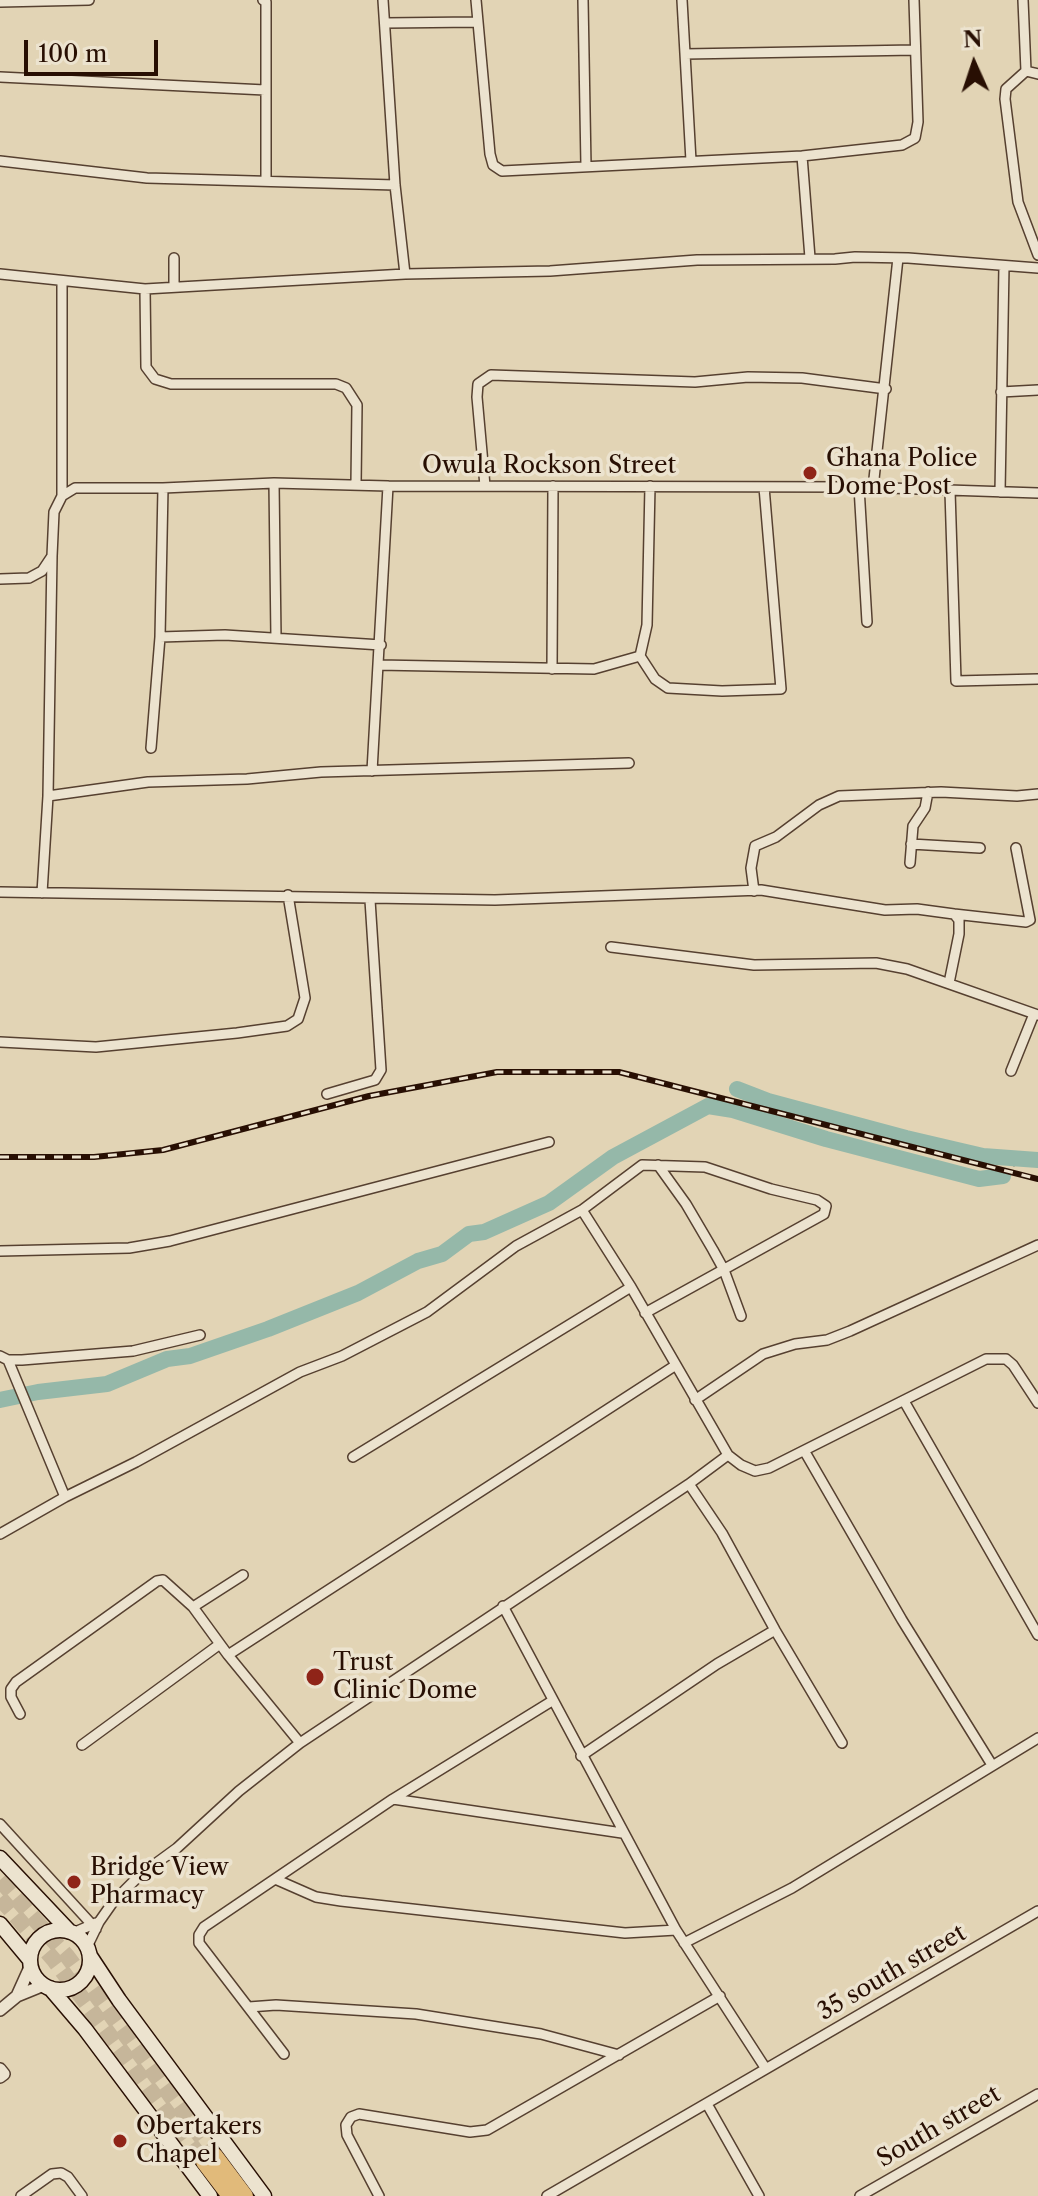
<!DOCTYPE html>
<html>
<head>
<meta charset="utf-8">
<style>
	body { margin:0 }
	#map { position:relative; width:1038px; height:2196px; overflow:hidden; background:#e2d4b5; font-family:"Libre Caslon Text",serif }
	canvas { display:block }
	.north { position:absolute; left:934px; top:24px; width:80px; height:80px; -webkit-text-stroke:6px #ece3cf; paint-order:stroke; rotate:357deg; font-size:22px; font-weight:700; line-height:32px; text-align:center; color:#280f03 }
	.north::after { content:''; display:block; margin:auto; width:28px; height:36px; background:#280f03; clip-path:polygon(50% 0,100% 100%,50% 72%,0 100%) }
	.scale { position:absolute; left:24px; top:40px; width:134px; height:36px; box-sizing:border-box; border:4px solid #280f03; border-top:0; padding-left:10px; font-size:24px; line-height:28px; white-space:nowrap; color:#280f03; -webkit-text-stroke:6px #ece3cf; paint-order:stroke }
</style>
</head>
<body>
<div id="map">
<canvas width="1038" height="2196"></canvas>
<div class="north">N</div>
<div class="scale">100 m</div>
</div>
<script>
const g = document.querySelector('canvas').getContext('2d');
g.lineJoin = 'round';
function shape(rows) {
  const path = new Path2D();
  for (const r of rows) {
    if (r.length === 3) {
      path.moveTo(r[0] + r[2], r[1]);
      path.arc(r[0], r[1], r[2], 0, 2 * Math.PI);
      continue;
    }
    path.moveTo(r[0], r[1]);
    for (let i = 2; i < r.length; i += 2) path.lineTo(r[i], r[i + 1]);
  }
  return path;
}
function strokePath(path, color, width, dash) {
  g.strokeStyle = color;
  g.lineWidth = width;
  g.lineCap = dash ? 'butt' : 'round';
  g.setLineDash(dash || []);
  g.stroke(path);
}
function write(font, color, halo, rows, align = 'center') {
  g.font = font + ' "Libre Caslon Text",serif';
  g.lineWidth = 7;
  g.setLineDash([]);
  g.textBaseline = 'middle';
  g.strokeStyle = halo;
  g.fillStyle = color;
  for (const [text, x, y, turn = 0] of rows) {
    g.save();
    g.translate(x, y);
    g.rotate((+turn || 0) * Math.PI / 180);
    g.textAlign = isNaN(turn) ? turn : align;
    if (halo) g.strokeText(text, 0, 0);
    g.fillText(text, 0, 0);
    g.restore();
  }
}
strokePath(shape([
	[1012,1158,1014,1165]
]), '#697467', 3);
strokePath(shape([
	[737,1089,768,1101,906,1138,983,1156,1038,1160],
	[0,1400,38,1392,107,1384,167,1359,190,1356,268,1329,358,1293,418,1261,442,1254,469,1234,484,1232,549,1203,613,1157,708,1106,733,1110,826,1139,979,1179,1003,1176]
]), '#95b8a9', 16);
strokePath(shape([
	[0,1880,67,1956,215,2156],
	[0,1898,54,1960,204,2162]
]), '#c6b69a', 16, [16, 8]);
const minor = shape([
	[263,0,266,2,266,179],
	[383,0,395,185,405,274],
	[476,0,490,154,493,165,502,171,802,156,902,145,915,138,918,122,914,0],
	[583,0,586,166],
	[682,0,691,161],
	[1023,0,1026,71,1038,74],
	[0,2,89,0],
	[386,23,476,22],
	[685,54,915,50],
	[1026,71,1006,89,1005,99,1018,202,1038,255],
	[0,77,265,90],
	[802,156,810,258],
	[0,161,147,178,395,185],
	[0,274,145,289,405,274,550,271,697,260,835,259,855,257,908,258,1038,268],
	[174,287,174,258],
	[145,289,146,367,155,379,171,384,336,384,346,388,357,405,356,484],
	[1001,392,1038,390],
	[274,483,276,638],
	[485,486,477,397,478,384,491,375,695,382,748,377,802,378,886,389],
	[859,487,867,622],
	[873,488,898,258],
	[950,491,956,681,1038,679],
	[1000,492,1004,266],
	[62,496,75,488,163,488,274,483,388,486,859,487,1038,493],
	[0,579,29,578,42,571,52,556],
	[160,637,225,635,381,645],
	[640,656,655,679,668,688,722,691,781,689,764,487],
	[378,665,594,669,640,656,647,625,650,486],
	[552,669,553,486],
	[151,748,160,637,163,488],
	[372,771,388,486],
	[48,796,148,782,247,779,321,772,629,763],
	[911,844,980,848],
	[910,863,913,826,925,808,928,792],
	[754,891,751,868,755,846,776,837,819,805,839,796,941,792,1017,796,1038,794],
	[0,892,495,900,761,890,885,910,917,909,954,914,959,920,959,934,949,983],
	[42,893,48,796,52,556,54,512,62,496,62,282],
	[954,914,1026,922,1030,920,1016,848],
	[611,947,754,965,876,963,907,969,1038,1015],
	[0,1042,96,1047,237,1033,287,1026,298,1019,305,998,288,895],
	[1011,1071,1034,1014],
	[327,1094,375,1080,381,1070,370,900],
	[658,1165,686,1204,713,1250,724,1270,741,1316],
	[582,1210,631,1287,728,1455,741,1465,755,1471,769,1468,986,1359,1006,1359,1013,1365,1038,1403],
	[0,1251,129,1248,170,1241,549,1142],
	[0,1356,8,1360,22,1360,133,1351,200,1335],
	[8,1360,65,1497],
	[695,1400,763,1354,795,1344,827,1340,850,1331,1038,1245],
	[904,1401,1038,1635],
	[805,1452,902,1620,992,1765],
	[353,1457,631,1287],
	[689,1484,722,1533,775,1630,842,1743],
	[0,1534,65,1497,136,1462,300,1372,342,1356,427,1312,516,1246,582,1210,642,1165,705,1167,771,1189,817,1200,826,1206,824,1214,645,1313],
	[503,1606,676,1930,766,2069],
	[193,1607,243,1575],
	[228,1655,676,1365],
	[20,1714,11,1697,11,1689,16,1682,157,1581,163,1580,193,1607,228,1655,300,1743],
	[82,1745,220,1644],
	[581,1756,717,1664,775,1630],
	[393,1799,622,1833],
	[0,1824,96,1929],
	[275,1879,316,1897,341,1901,625,1933,676,1930],
	[73,1933,96,1923],
	[684,1943,792,1888,1038,1738],
	[87,1947,99,1922,113,1902,140,1875,177,1848,239,1791,300,1743,689,1484,728,1455],
	[249,2007,276,2005,416,2014,541,2034,619,2055],
	[284,2054,199,1943,199,1935,204,1927,393,1799,552,1701],
	[707,2104,759,2196],
	[21,2196,52,2174,61,2173,68,2177,82,2196],
	[379,2196,347,2135,346,2125,351,2117,359,2114,470,2132,487,2130,720,1996],
	[547,2196,1038,1911],
	[860,2196,1038,2094]
]);
const tertiary = shape([
	[17,1996,31,1965],
	[0,2010,17,1996,44,1985],
	[0,2069,4,2074,0,2077]
]);
const secondary = shape([
	[0,1858,70,1932],
	[0,1924,30,1960],
	[60,1960,30],
	[90,1956,119,2000,264,2196],
	[50,1988,85,2029,210,2196]
]);
const trunk = shape([
	[215,2156,245,2196],
	[204,2162,230,2196]
]);
strokePath(minor, '#564030', 12);
strokePath(tertiary, '#564030', 14);
strokePath(secondary, '#280f03', 17);
strokePath(trunk, '#280f03', 19);
strokePath(minor, '#ece3cf', 9);
strokePath(tertiary, '#ece3cf', 11);
strokePath(secondary, '#ece3cf', 14);
strokePath(trunk, '#e1ba7a', 16);
const rail = shape([
	[0,1157,94,1157,163,1150,369,1096,497,1072,619,1072,1038,1179]
]);
strokePath(rail, '#280f03', 6);
strokePath(rail, '#ece3cf', 3, [9]);
for (const [x, y, r, color] of [
	[810,473,8,"#8f2418"],
	[315,1677,10,"#8f2418"],
	[74,1882,8,"#8f2418"],
	[120,2141,8,"#8f2418"]
]) {
  const dot = new Path2D();
  dot.arc(x, y, r, 0, 2 * Math.PI);
  g.fillStyle = color;
  g.fill(dot);
  strokePath(dot, '#ece3cf', 3);
}
write('24px', '#280f03', '#ece3cf', [
	["Ghana Police",826,459],
	["Dome Post",826,487],
	["Trust",333,1663],
	["Clinic Dome",333,1691],
	["Bridge View",90,1868],
	["Pharmacy",90,1896],
	["Obertakers",136,2127],
	["Chapel",136,2155]
], 'left');
write('24px', '#280f03', '#ece3cf', [
	["Owula Rockson Street",549,466],
	["35 south street",892,1973,-30],
	["South street",939,2127,-30]
]);
</script>
</body>
</html>
